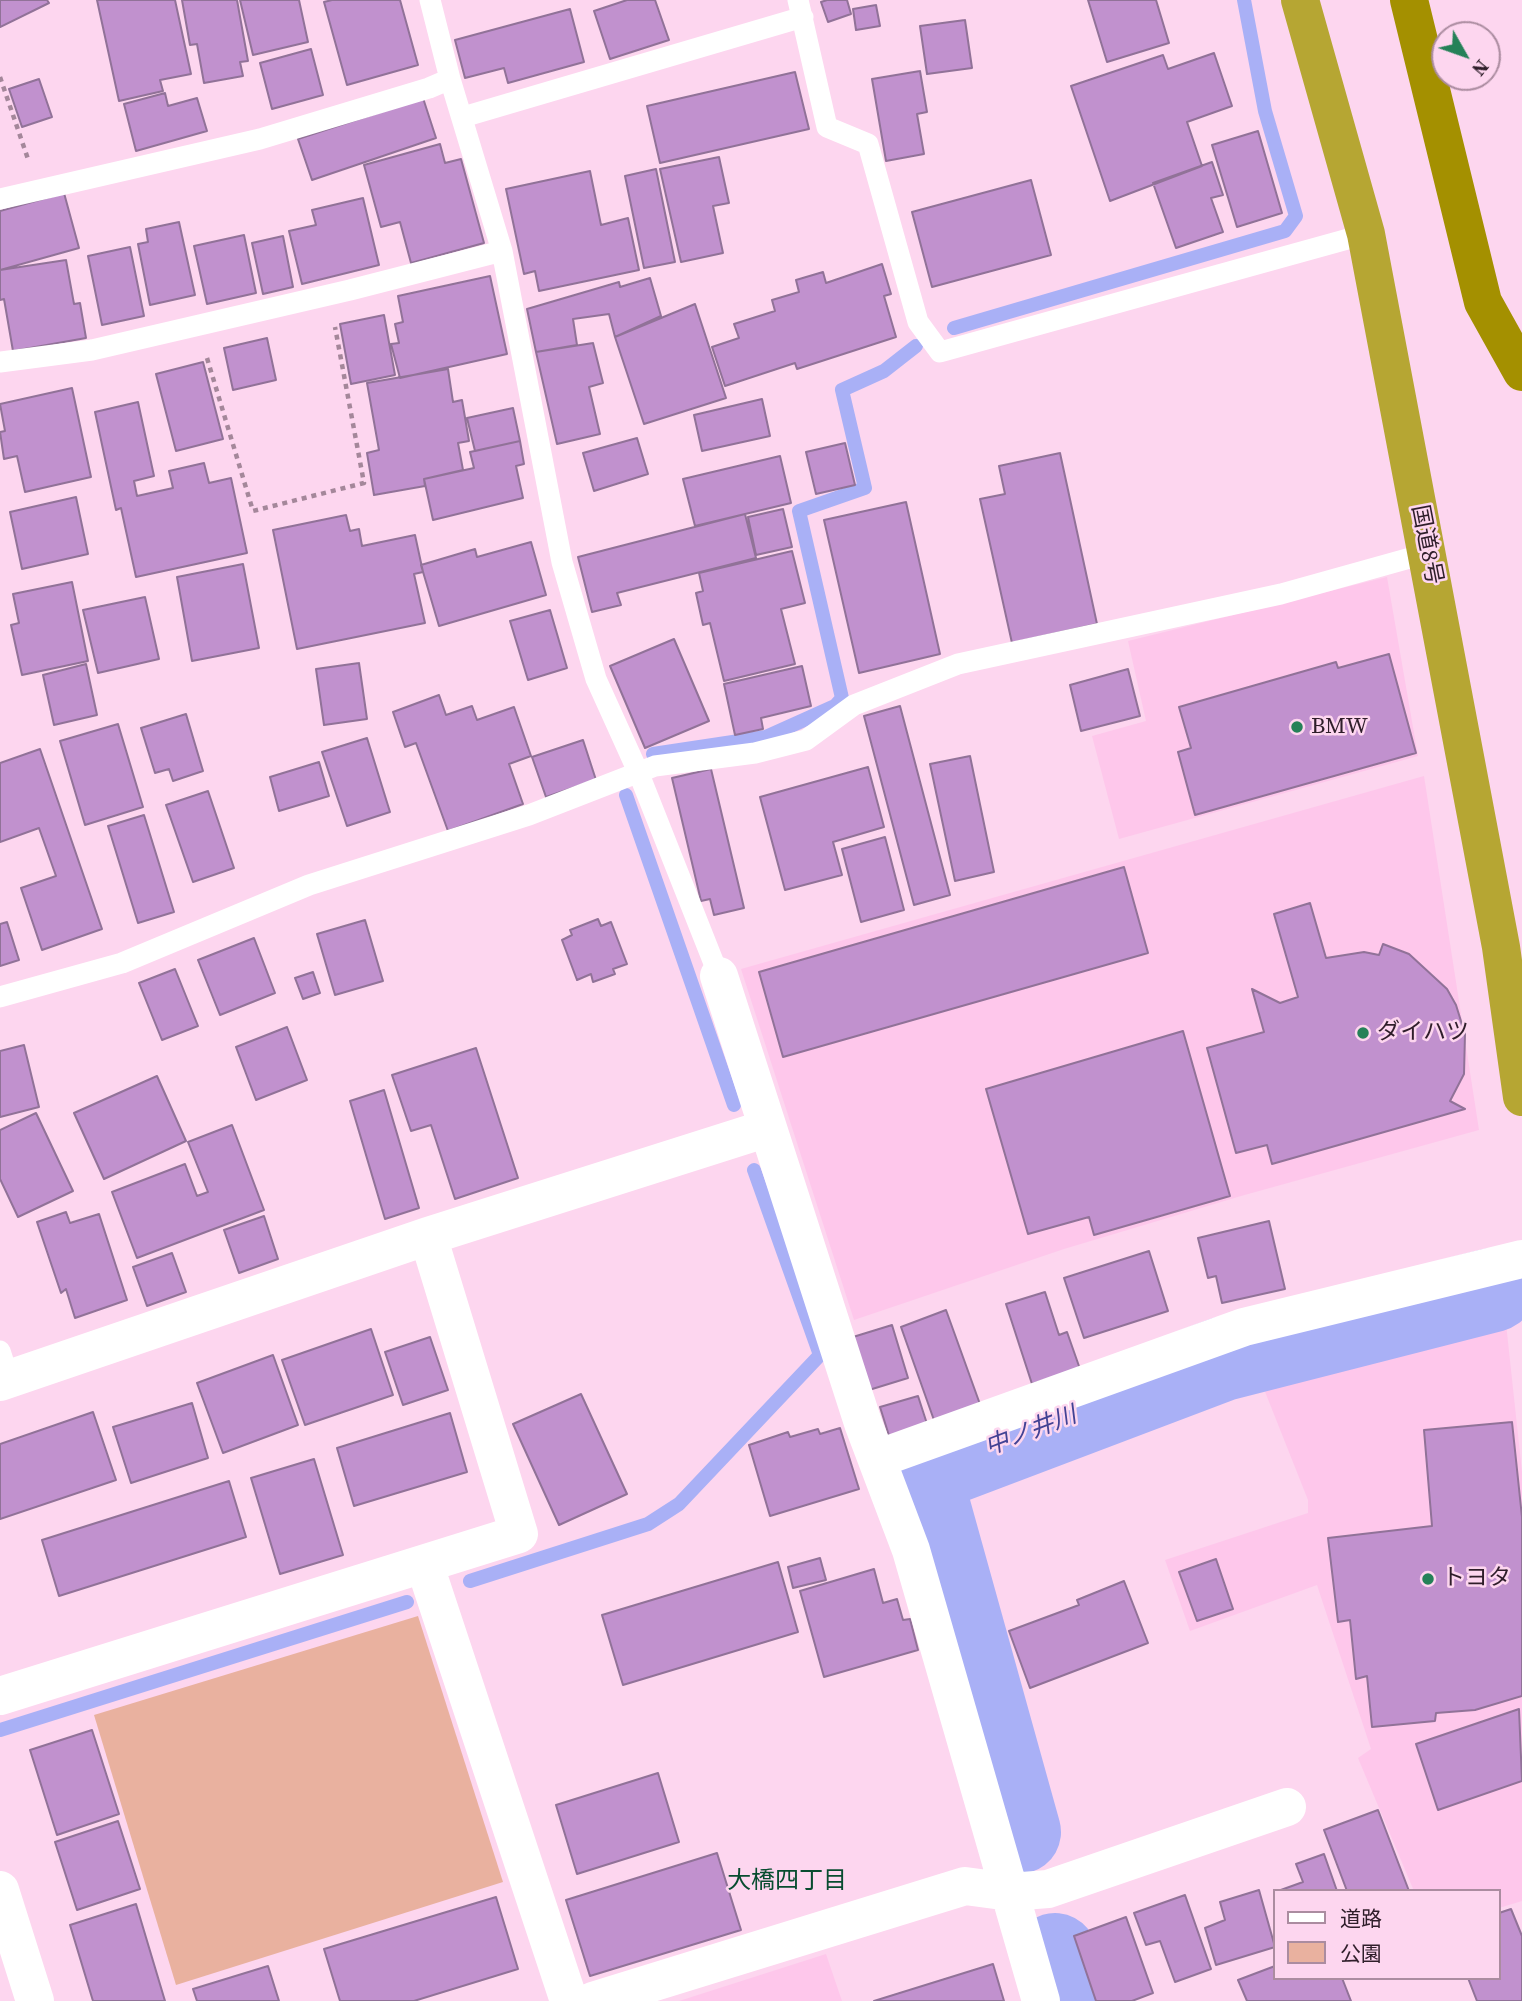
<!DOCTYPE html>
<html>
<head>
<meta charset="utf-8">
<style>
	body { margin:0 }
	#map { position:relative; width:1522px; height:2001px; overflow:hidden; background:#fdd6ef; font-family:"Source Serif 4","Noto Sans JP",serif }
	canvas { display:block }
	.legend { position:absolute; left:1273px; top:1889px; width:228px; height:91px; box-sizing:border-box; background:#fdd6ef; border:2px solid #ab8ca0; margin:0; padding:9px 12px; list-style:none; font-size:21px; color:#2f1e2a }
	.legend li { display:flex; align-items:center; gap:14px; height:35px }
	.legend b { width:35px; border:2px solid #ab8ca0 }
	.north { position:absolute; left:1431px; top:21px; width:70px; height:70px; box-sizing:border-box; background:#fdd6ef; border:2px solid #ab8ca0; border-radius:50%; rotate:130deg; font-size:19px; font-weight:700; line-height:28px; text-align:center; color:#2f1e2a }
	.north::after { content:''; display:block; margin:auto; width:24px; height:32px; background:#258158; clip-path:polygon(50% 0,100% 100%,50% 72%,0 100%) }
</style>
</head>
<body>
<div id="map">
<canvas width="1522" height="2001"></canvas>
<ul class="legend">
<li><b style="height:9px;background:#fff"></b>道路</li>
<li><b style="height:19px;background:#e9b19f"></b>公園</li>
</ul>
<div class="north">N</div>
</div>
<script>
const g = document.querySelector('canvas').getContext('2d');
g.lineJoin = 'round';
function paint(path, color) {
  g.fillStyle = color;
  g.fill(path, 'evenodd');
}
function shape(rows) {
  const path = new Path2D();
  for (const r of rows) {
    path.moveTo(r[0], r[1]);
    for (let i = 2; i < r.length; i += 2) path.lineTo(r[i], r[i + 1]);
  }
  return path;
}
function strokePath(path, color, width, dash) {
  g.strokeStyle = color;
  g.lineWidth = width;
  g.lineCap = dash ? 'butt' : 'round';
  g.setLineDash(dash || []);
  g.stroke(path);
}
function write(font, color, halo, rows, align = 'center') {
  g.font = font + ' "Source Serif 4","Noto Sans JP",serif';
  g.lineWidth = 5;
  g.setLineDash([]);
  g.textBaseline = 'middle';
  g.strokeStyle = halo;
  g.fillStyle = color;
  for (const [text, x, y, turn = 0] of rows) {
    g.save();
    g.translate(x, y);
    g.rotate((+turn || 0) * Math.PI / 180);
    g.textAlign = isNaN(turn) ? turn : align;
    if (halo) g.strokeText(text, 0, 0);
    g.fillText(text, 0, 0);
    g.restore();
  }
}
paint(shape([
	[1387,577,1418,756,1119,839,1092,736,1146,721,1128,641],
	[1424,776,1479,1130,1241,1196,1064,1249,854,1320,741,969],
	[1505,1314,1522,1472,1522,1901,1499,1908,1499,1891,1414,1891,1358,1758,1371,1749,1317,1585,1190,1631,1165,1560,1308,1513,1308,1500,1256,1369],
	[826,1954,842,2001,679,2001]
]), '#fec7eb');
paint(shape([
	[418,1616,503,1882,176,1985,94,1715]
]), '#e9b19f');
strokePath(shape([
	[954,328,1285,231,1296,216,1265,111,1244,0],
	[653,754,766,737,835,706,842,698,799,511,865,488,842,390,884,371,916,346],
	[626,795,734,1105],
	[470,1581,648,1524,679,1504,820,1355,754,1170],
	[0,1730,407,1602]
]), '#a9b0f6', 14);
strokePath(shape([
	[1019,1832,924,1491,930,1470,1223,1359,1493,1290],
	[1055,1955,1069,2001]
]), '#a9b0f6', 84);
const building = shape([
	[0,0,47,0,49,3,0,27,0,0],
	[97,0,175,0,191,74,160,80,163,91,119,101,97,0],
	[182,0,237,0,248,61,240,62,243,76,204,83,197,44,190,45,182,0],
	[240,0,299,0,308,42,253,55,240,0],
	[332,0,400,0,418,65,347,85,324,2,332,0],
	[627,0,655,0,669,40,610,59,594,11,627,0],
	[827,0,847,0,851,14,828,22,821,2,827,0],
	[1088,0,1156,0,1169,43,1107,62,1088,0],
	[876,5,880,26,856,30,853,9,876,5],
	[570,9,584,62,508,83,504,68,465,78,455,40,570,9],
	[965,20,972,68,927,74,920,26,965,20],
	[311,49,323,95,272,109,260,63,311,49],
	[1214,53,1232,106,1187,122,1202,166,1110,201,1071,86,1163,55,1168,69,1214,53],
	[920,71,927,112,917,114,924,154,886,161,872,79,920,71],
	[795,72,809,129,660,163,647,106,795,72],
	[39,79,52,117,22,127,9,89,39,79],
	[165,93,168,106,197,98,207,131,136,151,124,104,165,93],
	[423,98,436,138,312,180,298,139,423,98],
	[1258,131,1282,213,1237,227,1212,145,1258,131],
	[440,144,445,163,461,159,484,243,411,263,400,222,381,227,364,165,440,144],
	[719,157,729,203,713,206,723,253,681,262,660,169,719,157],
	[1212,162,1223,195,1211,198,1223,232,1176,248,1153,183,1212,162],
	[656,169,675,262,644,268,625,176,656,169],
	[590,171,601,225,628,218,639,270,539,291,535,271,524,274,506,189,590,171],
	[1031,180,1051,255,932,287,912,212,1031,180],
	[64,193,79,248,0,270,0,211,64,193],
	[363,198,379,265,302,284,289,231,316,225,312,210,363,198],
	[179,222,195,295,150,305,138,244,148,242,146,229,179,222],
	[244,235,256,293,207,304,194,246,244,235],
	[283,236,293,287,263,294,252,243,283,236],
	[130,247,144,316,102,325,88,256,130,247],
	[66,260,74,304,80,303,86,338,13,351,4,299,0,300,0,270,66,260],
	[882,264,891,294,884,296,896,337,797,369,795,363,725,386,712,347,739,338,734,324,775,311,772,300,799,292,796,280,823,272,826,283,882,264],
	[490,276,507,354,400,378,391,344,399,343,395,324,403,322,398,296,490,276],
	[650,278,661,316,615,337,609,314,573,319,577,345,536,352,527,309,619,282,620,287,650,278],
	[695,304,726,398,644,424,615,337,695,304],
	[384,315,395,375,351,384,340,324,384,315],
	[267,338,276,380,233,390,224,348,267,338],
	[593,343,603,383,589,387,600,434,557,444,536,352,593,343],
	[203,362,223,439,176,451,156,374,203,362],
	[448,369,453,402,462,400,469,441,458,443,463,470,424,479,425,486,374,495,367,453,379,450,367,383,448,369],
	[72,388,91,477,25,492,17,456,4,459,0,432,5,431,0,404,72,388],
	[762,399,770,436,702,451,694,415,762,399],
	[138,402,154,476,134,481,137,496,173,488,169,471,204,463,209,483,231,478,247,553,136,577,121,508,116,510,95,412,138,402],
	[513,408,520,441,475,451,467,418,513,408],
	[637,438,648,474,594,491,583,453,637,438],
	[520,441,524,464,516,466,523,498,433,520,424,479,474,468,470,452,520,441],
	[845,443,855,485,816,494,806,452,845,443],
	[1060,453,1097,624,1012,643,980,499,1005,494,999,466,1060,453],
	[780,456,791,503,695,526,683,479,780,456],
	[76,497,88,554,22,569,10,512,76,497],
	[906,502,940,654,859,673,824,520,906,502],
	[783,509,792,547,756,555,748,517,783,509],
	[745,514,756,558,617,593,621,605,592,612,578,557,745,514],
	[346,515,350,531,359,529,362,546,415,535,423,572,414,574,425,623,297,649,273,530,346,515],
	[531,542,546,595,439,626,421,565,475,549,477,557,531,542],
	[792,551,805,603,781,609,795,664,724,681,710,623,703,625,696,593,703,591,699,573,792,551],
	[243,564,259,648,192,661,177,577,243,564],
	[72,582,88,661,22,675,11,625,19,623,13,594,72,582],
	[145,597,159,659,98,673,83,610,145,597],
	[550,610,567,668,528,680,510,621,550,610],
	[674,639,709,721,645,748,610,666,674,639],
	[1389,654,1416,753,1195,815,1178,752,1191,748,1179,707,1336,662,1338,668,1389,654],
	[359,663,367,719,324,725,316,669,359,663],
	[86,664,97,715,54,725,43,675,86,664],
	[802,666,811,706,761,718,763,729,735,735,724,684,802,666],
	[1128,669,1140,716,1081,731,1070,685,1128,669],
	[439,695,446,715,472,706,477,720,514,707,531,756,509,764,523,804,448,831,416,743,405,747,393,712,439,695],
	[900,706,950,895,914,905,864,716,900,706],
	[186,714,203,771,173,781,169,769,155,773,141,728,186,714],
	[118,724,143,807,85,825,60,741,118,724],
	[367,738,390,812,347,826,322,752,367,738],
	[583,740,596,780,546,797,532,757,583,740],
	[40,749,102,929,42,950,21,888,56,876,39,828,0,842,0,763,40,749],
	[970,756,994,872,955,881,930,764,970,756],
	[319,762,329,796,279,811,270,777,319,762],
	[868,767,884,827,833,842,842,875,785,890,760,797,868,767],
	[711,769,744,908,714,915,710,899,701,901,672,778,711,769],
	[208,791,234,868,193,882,166,805,208,791],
	[144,815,174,912,138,923,108,826,144,815],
	[885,837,904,910,861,922,842,849,885,837],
	[1124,867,1148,953,783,1057,759,972,1124,867],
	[1310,903,1326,958,1364,952,1379,955,1383,944,1409,954,1447,989,1456,1005,1465,1034,1464,1074,1450,1101,1465,1109,1272,1164,1267,1145,1236,1153,1207,1048,1264,1032,1252,989,1280,1003,1298,997,1274,914,1310,903],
	[598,919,601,926,611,922,627,964,613,969,615,974,593,982,591,974,577,980,562,940,572,935,570,930,598,919],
	[365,920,383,981,335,995,317,934,365,920],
	[7,922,19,960,0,966,0,924,7,922],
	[254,938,275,993,220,1015,198,960,254,938],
	[175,969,198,1026,162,1040,139,983,175,969],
	[313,972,320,993,303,999,295,978,313,972],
	[287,1027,307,1080,256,1100,236,1047,287,1027],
	[1183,1031,1230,1196,1094,1235,1089,1217,1028,1234,986,1089,1183,1031],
	[24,1045,39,1107,0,1117,0,1051,24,1045],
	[476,1048,518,1178,455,1199,431,1125,411,1131,392,1075,476,1048],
	[157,1076,186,1141,104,1179,74,1113,157,1076],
	[384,1090,419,1208,385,1219,350,1101,384,1090],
	[36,1113,73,1191,18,1217,0,1179,0,1130,36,1113],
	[232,1125,264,1210,137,1258,112,1192,185,1164,197,1196,208,1192,188,1142,232,1125],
	[66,1212,70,1223,99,1214,127,1300,75,1318,66,1289,61,1293,37,1222,66,1212],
	[264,1216,278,1259,239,1273,224,1230,264,1216],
	[1269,1221,1285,1289,1222,1303,1216,1276,1208,1278,1198,1238,1269,1221],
	[1149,1251,1168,1311,1084,1338,1064,1278,1149,1251],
	[172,1253,186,1292,147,1306,133,1267,172,1253],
	[1045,1292,1059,1335,1067,1332,1080,1369,1032,1384,1006,1304,1045,1292],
	[946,1310,981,1407,935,1423,901,1327,946,1310],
	[892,1325,908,1378,869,1390,853,1337,892,1325],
	[371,1329,393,1395,305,1425,282,1360,371,1329],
	[430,1337,448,1390,403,1405,385,1352,430,1337],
	[273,1355,298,1425,223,1453,197,1383,273,1355],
	[581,1394,627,1494,559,1525,513,1424,581,1394],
	[918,1396,929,1430,891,1442,880,1407,918,1396],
	[192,1403,208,1458,131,1483,113,1427,192,1403],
	[93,1412,116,1480,0,1519,0,1444,93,1412],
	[450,1413,467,1472,354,1506,337,1448,450,1413],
	[1512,1422,1522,1517,1522,1696,1475,1710,1436,1713,1435,1721,1372,1727,1367,1676,1356,1679,1350,1620,1338,1622,1328,1538,1432,1526,1424,1430,1512,1422],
	[840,1428,859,1489,770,1516,749,1445,788,1432,790,1437,818,1429,820,1434,840,1428],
	[314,1459,343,1555,280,1574,251,1478,314,1459],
	[229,1481,246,1537,59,1596,42,1540,229,1481],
	[820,1558,826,1580,793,1588,788,1567,820,1558],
	[1216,1559,1233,1609,1197,1621,1179,1572,1216,1559],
	[778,1562,798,1632,623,1685,602,1615,778,1562],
	[874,1569,883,1603,897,1599,903,1620,910,1619,918,1650,824,1677,800,1591,874,1569],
	[1124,1581,1148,1643,1030,1688,1009,1631,1079,1605,1077,1600,1124,1581],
	[1519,1709,1522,1781,1438,1810,1416,1744,1519,1709],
	[92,1730,119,1814,57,1835,30,1750,92,1730],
	[658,1773,679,1842,577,1874,556,1805,658,1773],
	[1378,1810,1409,1891,1347,1891,1324,1830,1378,1810],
	[118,1821,140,1889,77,1910,55,1842,118,1821],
	[717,1853,741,1930,590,1976,566,1900,717,1853],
	[1324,1854,1337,1891,1278,1891,1303,1882,1296,1864,1324,1854],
	[1259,1890,1275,1947,1216,1965,1205,1928,1225,1920,1220,1902,1259,1890],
	[1185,1895,1211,1969,1175,1982,1160,1941,1146,1945,1134,1913,1185,1895],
	[496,1897,518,1969,414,2001,340,2001,324,1949,496,1897],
	[136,1904,165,2001,93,2001,70,1925,136,1904],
	[1511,1909,1522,1936,1522,2001,1477,2001,1468,1978,1499,1978,1499,1913,1511,1909],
	[1126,1917,1153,1993,1132,2001,1096,2001,1074,1936,1126,1917],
	[993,1964,1004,2001,874,2001,993,1964],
	[268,1966,279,2001,197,2001,193,1989,268,1966],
	[1275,1966,1275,1978,1342,1978,1351,2001,1247,2001,1238,1980,1275,1966]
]);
paint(building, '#c191ce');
strokePath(building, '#917298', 2);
strokePath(shape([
	[0,77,28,159],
	[207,358,253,511,364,483,335,327]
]), '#a4879a', 4.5, [5, 5]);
strokePath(shape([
	[430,0,450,79,502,251,562,562,596,679,639,774,719,976],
	[798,0,827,127,868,144,918,322,940,352,1366,234],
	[463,117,803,17],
	[0,199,260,139,429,88,450,79],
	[0,362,92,350,350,290,502,251],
	[0,997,122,963,309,885,529,815,655,766,755,753,806,740,854,705,958,664,1281,594,1428,553],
	[0,1351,9,1379]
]), '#fff', 21);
strokePath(shape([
	[719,976,863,1423,911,1550,1041,2001],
	[0,1382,428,1236,768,1128],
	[877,1459,1244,1327,1522,1259],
	[425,1566,569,2001],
	[0,1696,519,1534,428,1236],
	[0,1890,35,2001],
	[593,2001,965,1886,1010,1892,1048,1889,1287,1807]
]), '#fff', 38);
strokePath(shape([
	[1300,0,1366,234,1501,947,1522,1097]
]), '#b6a633', 38);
strokePath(shape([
	[1409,0,1483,302,1522,372]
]), '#a49000', 38);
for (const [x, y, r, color] of [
	[1297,727,7,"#258158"],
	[1363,1033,7,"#258158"],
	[1428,1579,7,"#258158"]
]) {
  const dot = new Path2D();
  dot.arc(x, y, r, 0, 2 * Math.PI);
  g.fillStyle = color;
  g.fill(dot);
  strokePath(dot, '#fdd6ef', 2.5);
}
write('23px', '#2f1e2a', '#fdd6ef', [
	["国道8号",1426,545,79]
]);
write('23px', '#2f1e2a', '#fdd6ef', [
	["BMW",1311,727],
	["ダイハツ",1377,1033],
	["トヨタ",1442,1579]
], 'left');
write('italic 24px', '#424294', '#fdd6ef', [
	["中ノ井川",1031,1432,-21]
]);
write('24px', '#084c30', '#fdd6ef', [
	["大橋四丁目",787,1882]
]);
</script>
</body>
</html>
